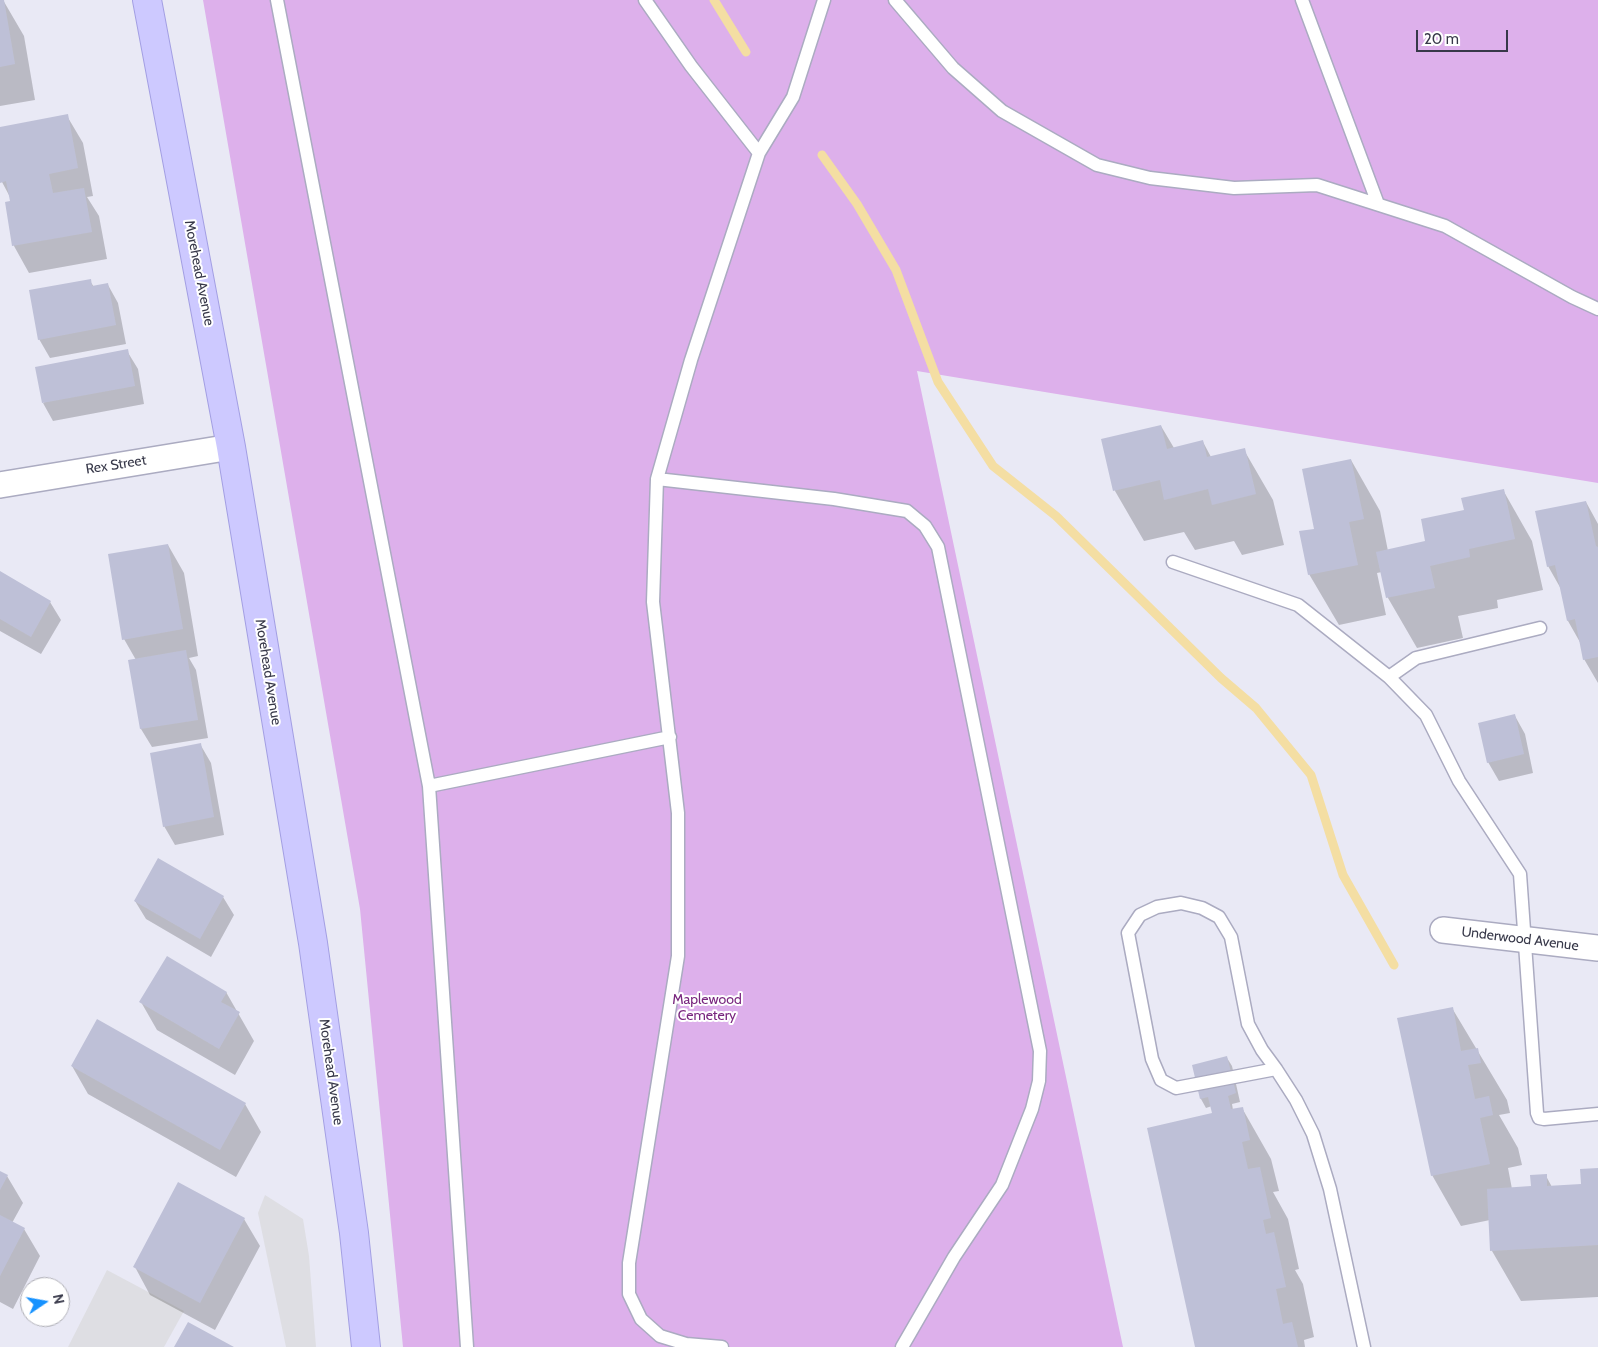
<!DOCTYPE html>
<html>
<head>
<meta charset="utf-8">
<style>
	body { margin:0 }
	#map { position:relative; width:1598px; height:1347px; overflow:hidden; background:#e9e9f5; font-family:Cabin,sans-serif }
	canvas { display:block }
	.north { position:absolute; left:20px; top:1277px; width:50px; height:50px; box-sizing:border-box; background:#fff; border:1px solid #afafb6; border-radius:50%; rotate:78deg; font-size:14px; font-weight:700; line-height:20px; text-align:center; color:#373849 }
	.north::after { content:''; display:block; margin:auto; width:18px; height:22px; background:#1692ff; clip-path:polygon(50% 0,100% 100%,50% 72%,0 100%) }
	.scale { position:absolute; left:1416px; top:30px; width:92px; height:22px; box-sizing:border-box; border:2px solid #373849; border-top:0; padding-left:6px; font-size:15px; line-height:18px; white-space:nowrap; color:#373849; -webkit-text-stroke:4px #fff; paint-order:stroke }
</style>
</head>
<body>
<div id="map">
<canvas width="1598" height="1347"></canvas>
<div class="north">N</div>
<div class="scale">20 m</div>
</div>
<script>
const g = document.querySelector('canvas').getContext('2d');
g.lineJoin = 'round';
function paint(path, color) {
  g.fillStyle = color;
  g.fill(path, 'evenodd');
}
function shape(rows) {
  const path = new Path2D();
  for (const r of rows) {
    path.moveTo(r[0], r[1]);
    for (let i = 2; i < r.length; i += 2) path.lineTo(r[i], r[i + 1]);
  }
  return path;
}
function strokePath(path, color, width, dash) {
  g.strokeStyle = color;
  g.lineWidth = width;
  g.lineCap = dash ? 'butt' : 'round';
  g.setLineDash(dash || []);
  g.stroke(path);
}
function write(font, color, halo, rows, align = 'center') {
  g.font = font + ' Cabin,sans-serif';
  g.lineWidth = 4;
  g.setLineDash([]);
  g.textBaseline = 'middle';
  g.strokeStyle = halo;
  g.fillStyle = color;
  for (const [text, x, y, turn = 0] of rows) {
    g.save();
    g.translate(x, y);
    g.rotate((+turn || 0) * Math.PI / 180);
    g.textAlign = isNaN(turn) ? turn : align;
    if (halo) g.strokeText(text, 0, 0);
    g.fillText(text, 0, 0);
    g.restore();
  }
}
paint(shape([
	[203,0,1598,0,1598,483,917,371,1123,1347,403,1347,360,909]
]), '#ddb0eb');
paint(shape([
	[265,1195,303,1219,309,1256,316,1347,286,1347,258,1213],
	[107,1270,184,1311,164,1347,68,1347]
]), '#dedee3');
paint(shape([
	[0,0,3,0,24,36,35,100,0,106],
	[67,116,83,143,93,196,87,197,99,216,107,259,29,273,14,246,6,203,11,202,10,197,2,182,0,174,0,128],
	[90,281,94,287,108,285,118,303,126,344,50,358,39,339],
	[127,351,138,369,144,404,53,421,43,403],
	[1161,426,1174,448,1203,442,1211,457,1244,450,1273,500,1284,545,1242,555,1234,541,1195,550,1184,532,1144,541,1115,491,1103,440],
	[1351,460,1380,511,1388,551,1427,542,1465,511,1503,490,1532,541,1543,590,1497,600,1498,608,1458,616,1463,638,1417,648,1388,598,1382,572,1377,573,1386,615,1339,625,1309,574,1316,530],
	[1586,502,1598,524,1598,683,1584,659,1581,644,1568,621,1561,589,1548,566],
	[168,545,184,573,198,656,189,658,196,670,208,738,152,747,141,729,129,661,136,660,124,639],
	[0,573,50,602,61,620,41,654,0,631],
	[1515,716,1525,734,1533,773,1499,781,1488,762],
	[200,744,211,763,224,835,175,845,164,826],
	[223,897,234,915,211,957,146,919,135,901],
	[226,992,254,1041,235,1075,157,1030,141,1002],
	[1452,1008,1507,1100,1510,1113,1499,1115,1518,1148,1522,1165,1508,1168,1512,1189,1532,1188,1546,1176,1552,1187,1582,1185,1598,1169,1598,1297,1521,1301,1492,1251,1490,1220,1461,1226,1432,1175],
	[98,1021,245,1104,261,1132,236,1177,88,1094,72,1066],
	[1227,1058,1232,1066,1240,1102,1232,1104,1233,1110,1242,1108,1271,1159,1279,1191,1273,1192,1288,1219,1299,1269,1295,1270,1303,1284,1314,1337,1304,1340,1305,1347,1196,1347,1214,1114,1212,1106,1206,1108,1201,1099,1193,1066],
	[0,1172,7,1176,23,1203,12,1223,24,1229,40,1256,13,1309,0,1302],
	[244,1219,260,1246,215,1330,150,1295,135,1267]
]), '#0003');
strokePath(shape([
	[714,0,746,52],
	[822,155,857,204,896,270,938,382,993,466,1056,516,1221,678,1256,708,1311,775,1343,875,1394,965]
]), '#f4dea3', 9);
paint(shape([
	[0,0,4,0,15,64,0,67],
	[68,114,78,168,49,174,53,193,84,188,92,232,12,246,5,202,10,201,6,181,0,183,0,127],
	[91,279,92,286,108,283,116,325,38,340,29,290],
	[128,349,135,386,42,403,35,367],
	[1161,425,1167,449,1203,440,1207,457,1245,448,1256,494,1212,505,1208,489,1164,500,1160,480,1113,491,1101,439],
	[1351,459,1364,519,1349,522,1358,565,1308,575,1299,531,1314,529,1302,469],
	[1504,489,1515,539,1469,549,1470,557,1430,566,1435,588,1386,598,1376,552,1425,541,1421,519,1464,510,1461,498],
	[1586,501,1596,546,1598,547,1598,657,1583,660,1575,619,1567,621,1555,565,1547,567,1535,511],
	[168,544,183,629,122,640,108,554],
	[0,571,51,601,31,637,0,619],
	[186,650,198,720,140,729,128,660],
	[1515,714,1524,754,1487,763,1478,723],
	[201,743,214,817,163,827,150,753],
	[158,858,224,896,200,939,134,901],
	[167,956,227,992,221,1002,240,1012,219,1049,139,1002],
	[1453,1007,1461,1051,1478,1048,1481,1063,1468,1065,1475,1099,1489,1096,1493,1115,1480,1118,1490,1164,1431,1176,1397,1018],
	[97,1019,246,1103,220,1150,71,1066],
	[1227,1056,1236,1093,1228,1096,1231,1109,1243,1107,1250,1140,1242,1142,1248,1169,1260,1167,1271,1218,1263,1220,1266,1234,1274,1232,1286,1287,1276,1289,1283,1324,1292,1322,1298,1347,1195,1347,1147,1128,1212,1113,1208,1097,1200,1099,1192,1065],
	[1598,1168,1598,1245,1490,1251,1487,1189,1531,1186,1530,1175,1547,1174,1547,1186,1581,1184,1580,1169],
	[0,1171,8,1175,0,1190],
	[178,1182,245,1218,200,1303,133,1267],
	[0,1215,25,1228,0,1276],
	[188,1322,234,1347,174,1347]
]), '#bec0d7');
const lane = shape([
	[277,0,429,786,467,1347],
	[645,0,691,66,759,153,691,360,657,479,653,602,678,813,678,956,629,1263,629,1294,641,1319,660,1336,686,1344,722,1347],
	[895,0,953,68,1002,111,1097,165,1150,178,1234,188,1317,185,1445,226,1572,297,1598,309],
	[1302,0,1378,204],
	[759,153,793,97,824,0],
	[657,479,834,499,907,511,925,526,938,547,1040,1051,1039,1081,1032,1109,1002,1185,954,1257,902,1347],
	[1173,562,1298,605,1389,677,1426,715,1459,781,1520,874,1537,1113,1539,1118,1544,1119,1598,1114],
	[1389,677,1416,658,1540,628],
	[429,786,670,737],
	[1276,1069,1176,1088,1161,1080,1152,1059,1128,933,1140,915,1157,907,1181,903,1202,908,1219,917,1231,937,1248,1024,1262,1050,1276,1069,1296,1100,1313,1134,1330,1189,1364,1347]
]);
const street = shape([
	[0,485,231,447],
	[1443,930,1598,948]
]);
const secondary = shape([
	[147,0,231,447,313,943,354,1233,366,1347]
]);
strokePath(lane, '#ababc1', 15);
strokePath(street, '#ababc1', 28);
strokePath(secondary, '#a39fe3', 30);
strokePath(lane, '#fff', 12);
strokePath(street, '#fff', 25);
strokePath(secondary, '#cdc9ff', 28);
write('14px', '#373849', '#fff', [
	["Morehead Avenue",199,273,79],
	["Rex Street",116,465,-9],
	["Morehead Avenue",268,672,81],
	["Underwood Avenue",1520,939,7],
	["Morehead Avenue",331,1072,82]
]);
write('14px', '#79277f', '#fff', [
	["Maplewood",707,1000],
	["Cemetery",707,1016]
]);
</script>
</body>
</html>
